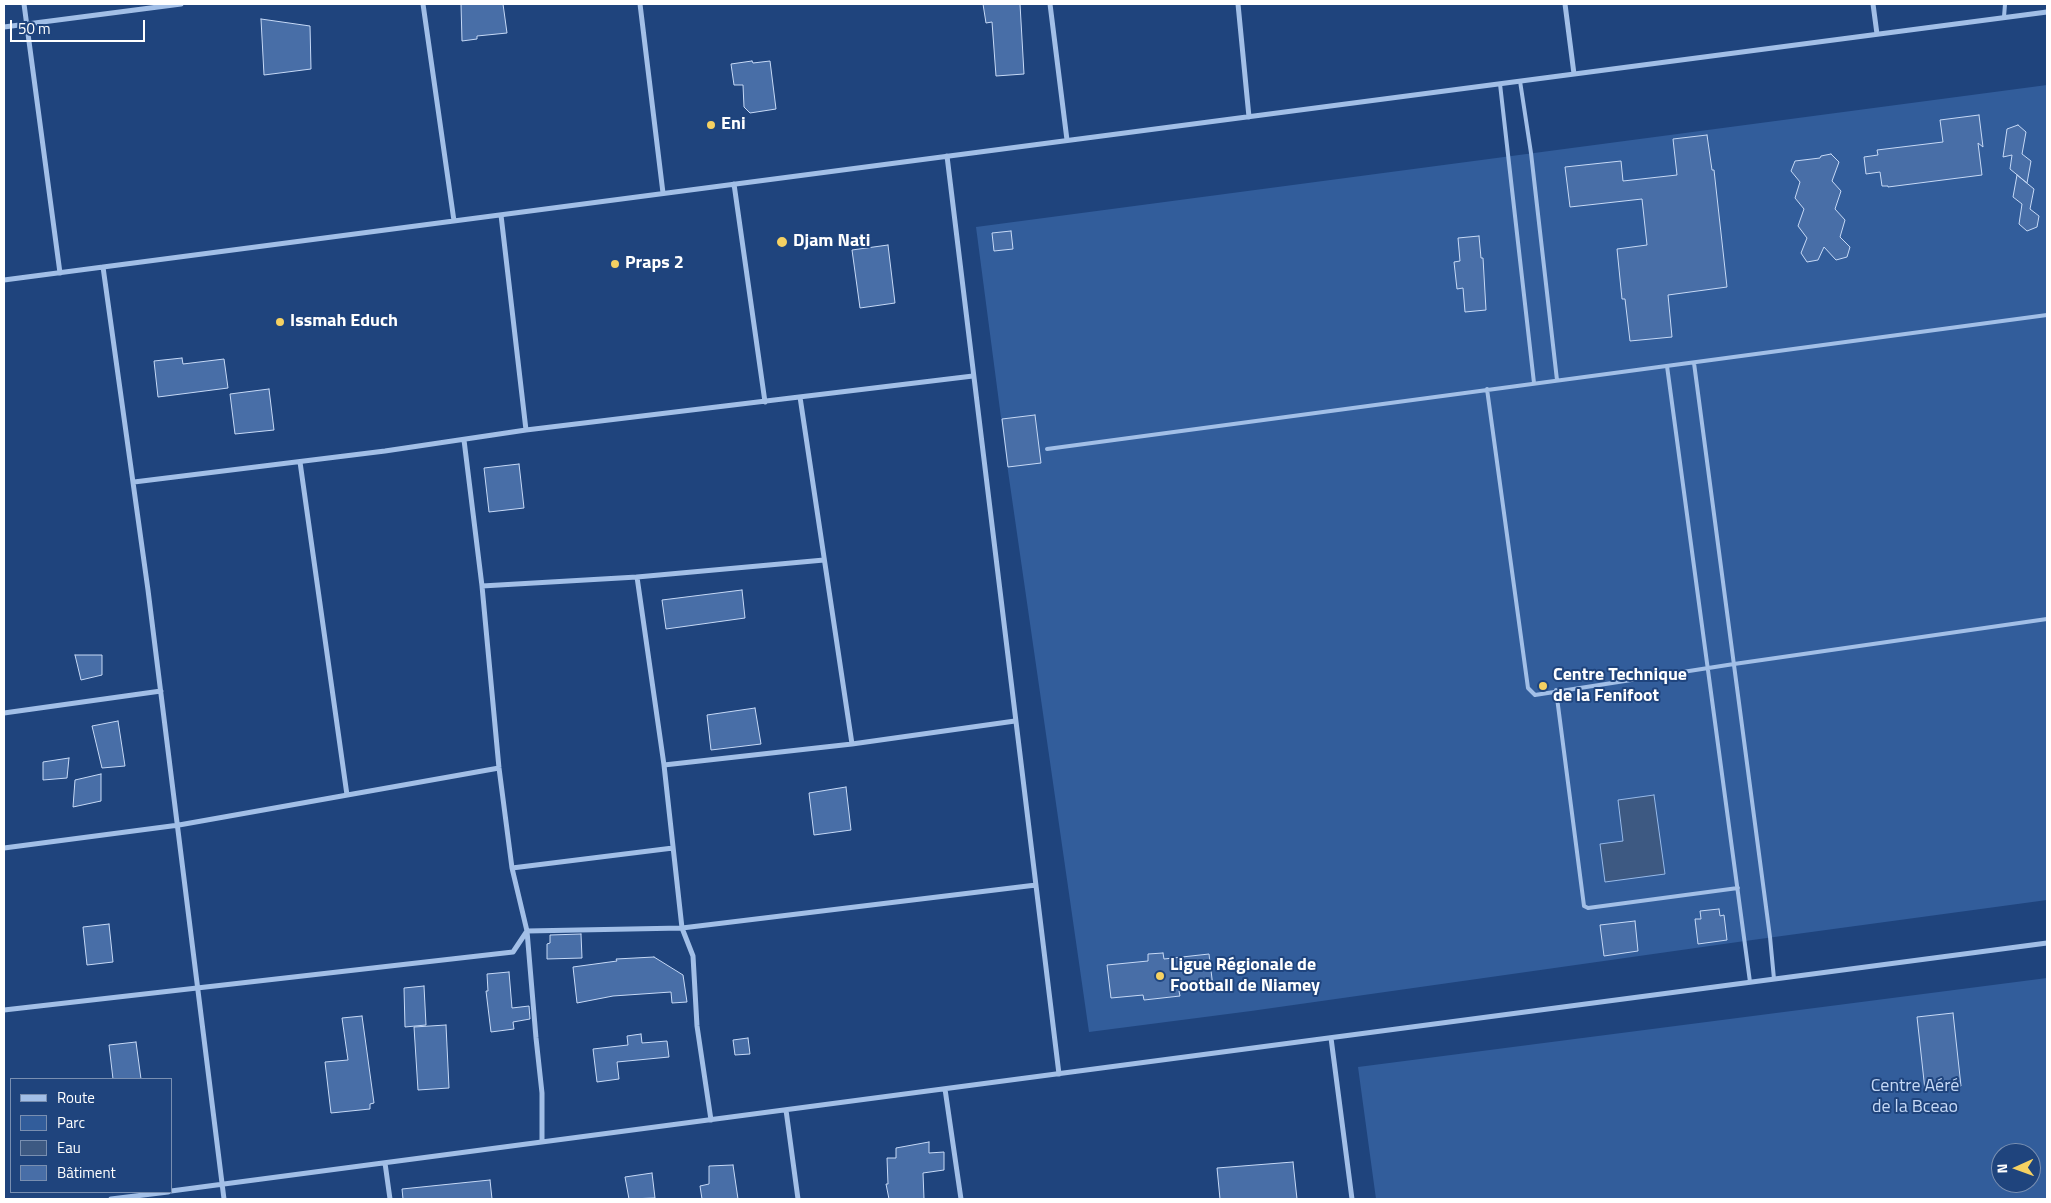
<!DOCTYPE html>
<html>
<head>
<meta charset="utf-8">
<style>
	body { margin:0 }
	#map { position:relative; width:2051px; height:1203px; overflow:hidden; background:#1f447d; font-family:"Titillium Web",sans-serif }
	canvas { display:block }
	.frame { position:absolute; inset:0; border:5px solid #fff; pointer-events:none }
	.legend { position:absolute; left:10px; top:1078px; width:162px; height:115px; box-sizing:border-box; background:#1f447d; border:1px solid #798fb1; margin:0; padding:6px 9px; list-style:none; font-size:15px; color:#fff }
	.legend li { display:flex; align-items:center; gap:10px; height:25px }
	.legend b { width:25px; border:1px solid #798fb1 }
	.north { position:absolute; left:1991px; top:1143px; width:50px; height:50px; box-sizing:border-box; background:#1f447d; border:1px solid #798fb1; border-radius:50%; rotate:268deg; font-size:14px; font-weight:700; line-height:20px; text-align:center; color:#fff }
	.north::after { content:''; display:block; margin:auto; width:18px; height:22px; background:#f5d162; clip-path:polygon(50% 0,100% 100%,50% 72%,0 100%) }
	.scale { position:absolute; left:10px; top:20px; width:135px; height:22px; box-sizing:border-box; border:2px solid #fff; border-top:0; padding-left:6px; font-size:15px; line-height:18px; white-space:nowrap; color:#fff; -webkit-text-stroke:4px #1f447d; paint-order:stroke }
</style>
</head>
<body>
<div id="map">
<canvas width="2051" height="1203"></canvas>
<div class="frame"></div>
<ul class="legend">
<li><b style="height:6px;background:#a2bfe7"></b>Route</li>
<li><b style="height:14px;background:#325d9b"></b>Parc</li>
<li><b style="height:14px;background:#3d5982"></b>Eau</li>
<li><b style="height:14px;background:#486ea7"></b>Bâtiment</li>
</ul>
<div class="north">N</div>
<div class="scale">50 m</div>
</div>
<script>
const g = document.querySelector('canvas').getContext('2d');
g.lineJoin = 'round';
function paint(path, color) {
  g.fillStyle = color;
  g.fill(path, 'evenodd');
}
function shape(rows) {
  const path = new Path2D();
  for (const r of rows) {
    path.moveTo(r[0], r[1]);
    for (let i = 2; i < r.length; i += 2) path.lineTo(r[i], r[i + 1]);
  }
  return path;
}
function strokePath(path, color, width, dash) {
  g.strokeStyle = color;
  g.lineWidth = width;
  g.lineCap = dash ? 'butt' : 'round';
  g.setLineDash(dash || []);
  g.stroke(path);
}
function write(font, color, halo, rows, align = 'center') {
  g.font = font + ' "Titillium Web",sans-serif';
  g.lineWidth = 4;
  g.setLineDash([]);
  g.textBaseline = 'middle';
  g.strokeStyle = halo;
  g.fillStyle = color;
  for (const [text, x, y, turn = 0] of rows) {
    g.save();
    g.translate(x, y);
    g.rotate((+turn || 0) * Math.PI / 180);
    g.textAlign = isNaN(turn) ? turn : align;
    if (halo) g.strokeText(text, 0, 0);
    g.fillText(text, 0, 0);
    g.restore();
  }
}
paint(shape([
	[2047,85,2047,900,1745,941,1251,1011,1089,1032,1008,471,976,227],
	[2047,978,2047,1199,1376,1199,1358,1067],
	[2001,1153,2031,1153,2031,1183,2001,1183]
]), '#325d9b');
const water = shape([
	[1654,795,1665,874,1605,882,1600,844,1623,841,1618,800,1654,795]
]);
paint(water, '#3d5982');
strokePath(water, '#96b9e9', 1);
const building = shape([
	[461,4,503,4,507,33,477,36,477,39,462,41,461,4],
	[983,4,1020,4,1024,74,996,76,992,22,986,23,983,4],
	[261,19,310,26,311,69,264,75,261,19],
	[752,61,753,63,770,61,776,109,750,113,744,107,743,85,734,85,731,64,752,61],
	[1979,115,1983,147,1978,143,1982,175,1888,187,1888,186,1882,186,1880,172,1866,174,1864,157,1878,155,1877,150,1943,142,1940,120,1979,115],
	[2018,125,2026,132,2022,154,2031,161,2027,183,2010,169,2012,155,2003,157,2007,129,2018,125],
	[1707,135,1712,170,1714,170,1727,287,1668,295,1672,337,1630,341,1625,299,1622,299,1617,249,1647,245,1642,199,1570,207,1565,167,1621,161,1623,181,1677,175,1673,139,1707,135],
	[1831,154,1839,162,1832,181,1841,191,1835,209,1845,220,1840,237,1850,247,1847,257,1836,260,1824,247,1818,260,1807,262,1801,253,1807,238,1798,226,1804,209,1795,198,1800,182,1791,171,1795,161,1820,158,1821,156,1831,154],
	[2017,175,2034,189,2030,209,2039,216,2037,227,2027,231,2019,224,2022,204,2013,197,2017,175],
	[1011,231,1013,249,994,251,992,233,1011,231],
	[1479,236,1481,258,1483,258,1486,310,1465,312,1463,288,1457,289,1454,262,1460,261,1458,238,1479,236],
	[888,245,895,303,860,308,852,250,888,245],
	[182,358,183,364,224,359,228,388,158,397,154,361,182,358],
	[269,389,274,430,235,434,230,394,269,389],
	[1035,415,1041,463,1008,467,1002,419,1035,415],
	[519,464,524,508,489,512,484,468,519,464],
	[742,590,745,618,666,629,662,600,742,590],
	[75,655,102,655,102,675,81,680,75,655],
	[755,708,761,744,711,750,707,715,755,708],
	[118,721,125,766,102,768,92,726,118,721],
	[69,758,67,778,43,780,43,762,69,758],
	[101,774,101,801,73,807,75,780,101,774],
	[846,787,851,830,814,835,809,793,846,787],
	[1719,909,1720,916,1724,915,1727,940,1698,944,1695,919,1701,919,1700,911,1719,909],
	[1635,921,1638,951,1604,956,1600,925,1635,921],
	[109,924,113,962,87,965,83,927,109,924],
	[581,934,582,958,547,959,547,944,550,943,550,935,581,934],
	[1163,953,1164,959,1209,954,1213,987,1179,991,1180,996,1144,1000,1143,995,1111,998,1107,965,1148,961,1148,954,1163,953],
	[654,957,683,975,687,1002,672,1003,671,992,613,996,577,1003,573,967,617,961,616,959,654,957],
	[509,972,512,1008,529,1006,530,1019,513,1022,514,1029,491,1032,486,991,488,991,487,974,509,972],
	[424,986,426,1025,405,1027,404,988,424,986],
	[1953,1013,1961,1086,1925,1090,1917,1017,1953,1013],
	[362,1016,374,1103,370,1104,370,1109,331,1113,325,1062,348,1060,342,1018,362,1016],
	[446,1025,449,1088,418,1090,414,1027,446,1025],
	[641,1034,642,1043,667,1041,669,1057,617,1062,619,1079,597,1082,593,1049,628,1045,627,1036,641,1034],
	[748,1038,750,1054,735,1055,733,1040,748,1038],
	[136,1042,141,1079,113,1079,109,1045,136,1042],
	[929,1142,929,1153,944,1152,944,1170,923,1173,924,1199,889,1199,886,1184,888,1184,887,1158,896,1158,896,1148,929,1142],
	[1293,1162,1297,1199,1220,1199,1217,1168,1293,1162],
	[733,1165,738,1199,702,1199,700,1186,709,1184,709,1166,733,1165],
	[652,1173,655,1198,629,1199,625,1177,652,1173],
	[490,1180,492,1199,403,1199,402,1189,490,1180]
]);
paint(building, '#486ea7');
strokePath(building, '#c6d9f6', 1);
strokePath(shape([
	[2004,17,2005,4],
	[1520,81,1531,153,1557,380],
	[1500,84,1534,383],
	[1694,363,1770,937,1774,979],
	[1667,366,1750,982],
	[1487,389,1528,688,1535,695,1734,664,2047,619],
	[1047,449,2047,315],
	[1556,690,1584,906,1588,908,1738,888]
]), '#a2bfe7', 4);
strokePath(shape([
	[24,4,60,273],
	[423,4,454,221],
	[640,4,663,193],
	[1050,4,1067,140],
	[1238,4,1249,117],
	[1565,4,1574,74],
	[1873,4,1877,34],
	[4,27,181,4],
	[947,156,1059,1074],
	[734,184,765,402],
	[501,215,526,430],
	[103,267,148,590,224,1199],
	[4,280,2047,12],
	[800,397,852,744],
	[464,440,482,586,499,768,512,868,527,931,536,1038,542,1093,542,1142],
	[300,462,347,795],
	[134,482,385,451,526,430,973,376],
	[637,577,664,765,682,928,693,956,697,1026,711,1120],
	[482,586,637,577,824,560],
	[4,713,161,691],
	[664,765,852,744,1015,721],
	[4,848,179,825,499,768],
	[512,868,673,848],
	[4,1010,513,952,527,931,682,928,1036,885],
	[1331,1038,1352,1199],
	[945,1089,961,1199],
	[786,1110,798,1199],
	[385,1163,390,1199],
	[171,1191,2047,943],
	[111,1199,168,1192]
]), '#a2bfe7', 5);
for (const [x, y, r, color] of [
	[711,125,5,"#f5d162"],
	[782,242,6,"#f5d162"],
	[615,264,5,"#f5d162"],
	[280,322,5,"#f5d162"],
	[1543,686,5,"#f5d162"],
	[1160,976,5,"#f5d162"]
]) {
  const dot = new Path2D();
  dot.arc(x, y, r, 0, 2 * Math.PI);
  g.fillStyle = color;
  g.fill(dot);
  strokePath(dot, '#1f447d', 2);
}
write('bold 18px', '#fff', '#1f447d', [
	["Eni",721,125],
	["Djam Nati",793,242],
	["Praps 2",625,264],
	["Issmah Educh",290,322],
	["Centre Technique",1553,676],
	["de la Fenifoot",1553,697],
	["Ligue Régionale de",1170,966],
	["Football de Niamey",1170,987]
], 'left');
write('18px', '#c6d9f6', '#1f447d', [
	["Centre Aéré",1915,1087],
	["de la Bceao",1915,1108]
]);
</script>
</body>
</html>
